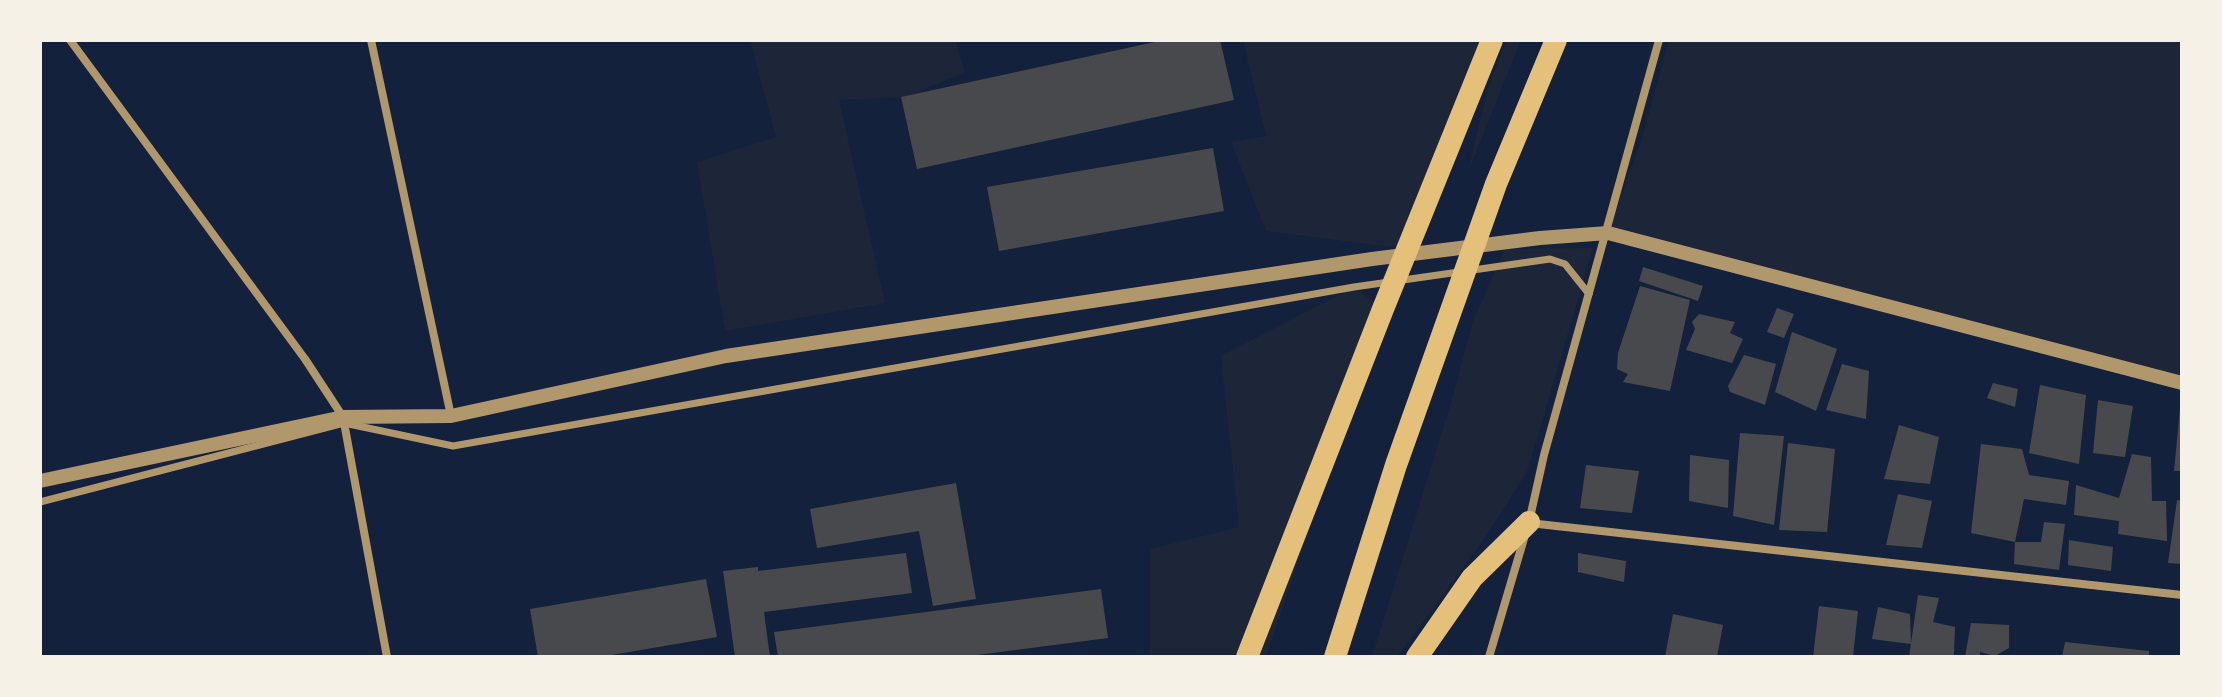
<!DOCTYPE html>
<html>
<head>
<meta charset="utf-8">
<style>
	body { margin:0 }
	#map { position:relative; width:2222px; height:697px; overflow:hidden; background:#14213d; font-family:Literata,serif }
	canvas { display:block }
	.frame { position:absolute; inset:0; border:42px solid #f6f1e7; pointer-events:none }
</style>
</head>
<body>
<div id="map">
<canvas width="2222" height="697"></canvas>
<div class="frame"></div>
</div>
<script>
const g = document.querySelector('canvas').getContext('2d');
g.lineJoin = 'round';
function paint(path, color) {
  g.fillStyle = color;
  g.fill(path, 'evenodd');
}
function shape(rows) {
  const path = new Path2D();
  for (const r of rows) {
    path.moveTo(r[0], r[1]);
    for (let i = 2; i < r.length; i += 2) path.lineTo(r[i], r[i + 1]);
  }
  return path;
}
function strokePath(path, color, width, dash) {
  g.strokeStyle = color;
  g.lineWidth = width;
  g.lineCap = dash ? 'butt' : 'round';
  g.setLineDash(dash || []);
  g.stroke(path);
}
paint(shape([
	[750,40,955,40,965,72,907,97,839,100,885,303,725,331,697,162,776,137],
	[1243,40,1492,40,1407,249,1266,231,1231,142,1266,136],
	[1506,40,1521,40,1468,172,1486,96],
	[1669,40,2182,40,2182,383,1608,233,1642,138],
	[1593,248,1527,472,1482,542,1397,657,1372,657,1450,406,1473,321,1505,249],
	[1354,287,1383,309,1266,657,1150,657,1150,549,1239,527,1221,356]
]), '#1d2539');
paint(shape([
	[1164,40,1220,40,1234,100,917,169,901,97],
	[1213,148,1224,211,999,251,987,187],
	[1643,267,1703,286,1698,301,1639,281],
	[1640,286,1690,300,1670,391,1623,382,1628,374,1617,369,1618,353],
	[1777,308,1794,314,1784,338,1767,332],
	[1699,314,1735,322,1730,333,1743,339,1732,363,1686,350,1695,329,1692,322],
	[1792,332,1837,349,1816,411,1775,392],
	[1744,355,1776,364,1765,405,1730,392,1728,386],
	[1842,364,1869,371,1866,419,1826,410],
	[1993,383,2018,389,2015,407,1987,398],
	[2040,385,2086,395,2079,464,2029,453],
	[2098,400,2133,406,2125,457,2093,453],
	[2180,408,2182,408,2182,471,2174,471],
	[1899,425,1939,437,1930,484,1884,479],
	[1740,433,1784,436,1774,525,1733,516],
	[1788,443,1835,449,1827,532,1779,530],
	[1981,444,2022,449,2029,475,2069,481,2066,505,2024,499,2015,542,1971,533],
	[2132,454,2151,457,2152,501,2166,501,2167,541,2118,534,2119,521,2074,515,2076,485,2119,498],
	[1690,455,1729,460,1728,508,1689,501],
	[1586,465,1639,471,1632,513,1580,508],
	[956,483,976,599,933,606,919,531,817,548,810,509],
	[1898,494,1932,501,1922,548,1886,545],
	[2177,500,2182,501,2182,564,2168,563],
	[2044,522,2065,524,2059,570,2014,564,2015,542,2041,542],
	[2069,540,2113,547,2111,571,2068,565],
	[906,553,912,593,764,612,770,657,735,657,723,571,758,567,758,571],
	[1578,553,1626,561,1624,582,1578,572],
	[706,579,717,637,600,657,538,657,530,609],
	[1101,589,1108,638,962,657,778,657,774,632],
	[1918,595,1939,598,1933,622,1955,627,1954,654,1952,657,1909,657],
	[1819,606,1858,611,1853,657,1813,657],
	[1878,607,1910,614,1911,644,1872,639],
	[1673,614,1723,625,1717,657,1665,657],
	[1971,623,2009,625,2009,648,1995,656,1980,652,1980,657,1965,657],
	[2065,642,2149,651,2149,657,2062,657]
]), '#48494c');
strokePath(shape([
	[40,502,344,423,453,446,1354,287,1550,259,1565,264,1589,294]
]), '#b1986c', 7);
strokePath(shape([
	[70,40,305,359,343,417,387,657],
	[371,40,451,416],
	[1529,522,1544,455,1659,40],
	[1529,523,2182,595],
	[1489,657,1525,535]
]), '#b1986c', 8);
strokePath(shape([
	[40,481,343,417,451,416,726,356,1372,259,1540,238,1608,233,2182,383]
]), '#b1986c', 14);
strokePath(shape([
	[1247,657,1383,309,1492,40],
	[1335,657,1396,465,1469,260,1496,184,1556,40],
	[1417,657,1472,578,1529,522]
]), '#e5c07b', 22);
</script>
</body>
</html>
